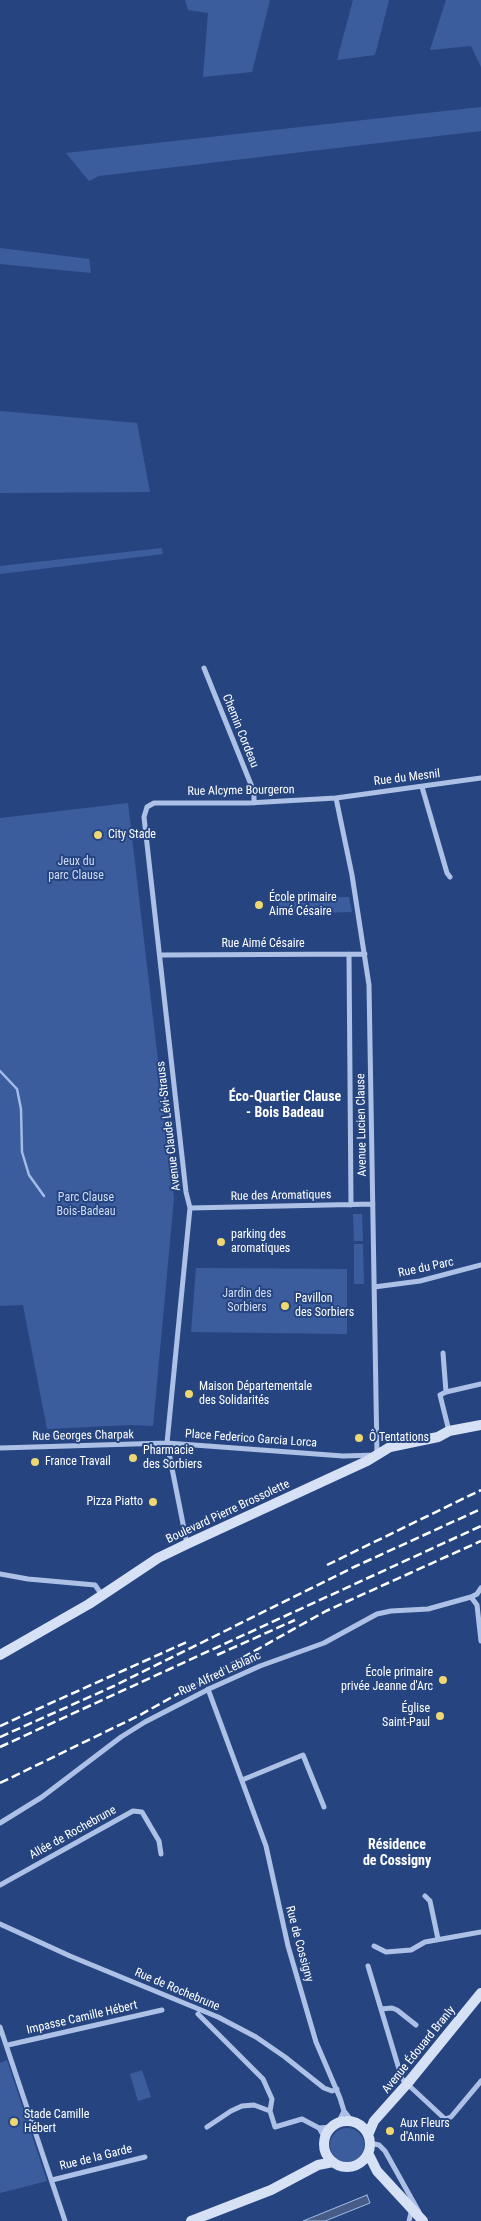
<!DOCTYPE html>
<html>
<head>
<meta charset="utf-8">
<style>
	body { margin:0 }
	canvas { display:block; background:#264580 }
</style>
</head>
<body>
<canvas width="481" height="2221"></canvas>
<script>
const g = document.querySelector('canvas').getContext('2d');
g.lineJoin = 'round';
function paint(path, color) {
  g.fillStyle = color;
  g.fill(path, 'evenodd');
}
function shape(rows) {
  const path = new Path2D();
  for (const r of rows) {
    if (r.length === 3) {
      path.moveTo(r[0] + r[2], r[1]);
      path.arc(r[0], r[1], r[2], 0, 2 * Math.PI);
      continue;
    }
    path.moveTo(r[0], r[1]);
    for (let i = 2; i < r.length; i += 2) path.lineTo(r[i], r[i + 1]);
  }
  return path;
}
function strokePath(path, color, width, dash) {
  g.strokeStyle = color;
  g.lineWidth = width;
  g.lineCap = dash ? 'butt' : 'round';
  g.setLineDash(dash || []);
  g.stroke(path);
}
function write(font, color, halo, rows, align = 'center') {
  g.font = font + ' "Roboto Condensed",sans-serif';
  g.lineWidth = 4;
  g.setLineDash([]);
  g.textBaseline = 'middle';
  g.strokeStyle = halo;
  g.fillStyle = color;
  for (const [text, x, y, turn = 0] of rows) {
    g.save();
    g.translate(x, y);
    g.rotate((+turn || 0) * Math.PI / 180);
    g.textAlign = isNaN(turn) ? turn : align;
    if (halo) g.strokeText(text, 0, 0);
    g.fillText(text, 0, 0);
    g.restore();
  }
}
paint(shape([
	[185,0,270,0,252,72,203,77,208,13,188,10],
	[353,0,389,0,375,55,337,60],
	[446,0,481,0,481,67,471,46,430,50],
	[481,107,481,131,99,176,89,181,66,153],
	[0,248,89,259,91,273,0,264],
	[0,411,137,423,150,492,0,493],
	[162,548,163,554,0,574,0,566],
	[128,803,174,1198,153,1426,131,1425,47,1429,23,1305,0,1306,0,818],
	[349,897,352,912,279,914,279,899],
	[353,1214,362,1214,363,1241,354,1241],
	[354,1244,363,1244,364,1284,354,1284],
	[196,1268,347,1269,347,1334,191,1332],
	[7,2060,47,2181,0,2193,0,2063],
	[142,2070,151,2097,138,2101,130,2074],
	[347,2145,17]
]), '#3b5d9e');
const water = shape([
	[367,2195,370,2203,325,2221,303,2221,367,2195]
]);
paint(water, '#475d88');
strokePath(water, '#a2bbe7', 1);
strokePath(shape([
	[0,1071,17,1089,21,1109,22,1152,29,1175,44,1196]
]), '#a2bbe7', 2.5);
strokePath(shape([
	[204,668,254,792,254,803],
	[422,787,447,873,450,877],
	[349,954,351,1205],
	[161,955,365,954],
	[190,1208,373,1204],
	[374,1287,420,1281,481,1265],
	[443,1353,446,1392],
	[449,1431,440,1395,446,1392,481,1384],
	[0,1448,167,1443,343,1456,377,1455,369,985,352,875,336,798],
	[187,1544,167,1443,190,1208,186,1192,144,817,147,807,154,803,248,803,336,798,481,778],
	[0,1574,28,1579,95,1585,102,1595],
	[471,1597,477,1605,481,1641],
	[208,1689,266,1846,288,1946,316,2042,340,2098,344,2111,352,2121],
	[242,1780,303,1755,324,1807],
	[0,1823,42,1797,121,1737,145,1722,211,1688,260,1666,324,1643,377,1614,391,1611,428,1609,471,1597,477,1594,481,1588],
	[0,1885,133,1811,142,1812,159,1841,161,1854],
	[425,1896,430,1901,438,1939],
	[0,1924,70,1956,218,2017,256,2037,285,2057,324,2088,332,2091,337,2089],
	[374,1946,386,1952,411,1950,425,1942,481,1932],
	[368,1966,402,2079,445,2119,451,2117,481,2081],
	[381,2009,392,2008,397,2010,416,2025],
	[198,2014,263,2079,272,2099,270,2111],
	[0,2027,65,2221],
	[8,2045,162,2010],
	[338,2123,344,2111],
	[207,2127,231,2111,242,2106,254,2105,270,2111,275,2127,302,2119,319,2128,325,2138],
	[319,2128,331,2127],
	[370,2143,379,2145,385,2151,419,2212],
	[52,2180,145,2157],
	[409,2221,412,2209]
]), '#adc1e6', 5);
strokePath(shape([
	[0,1655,89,1604,158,1558,187,1544,367,1461,390,1447,438,1437,449,1431,481,1425],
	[347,2144,23],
	[368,2135,374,2121,407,2084,481,1993],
	[368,2153,377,2171,423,2221],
	[191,2221,271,2190,318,2165,333,2162]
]), '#d7e1f6', 10);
strokePath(shape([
	[327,1565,481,1490],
	[217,1655,295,1620],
	[0,1726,189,1641],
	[0,1737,114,1686,354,1567,481,1509],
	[0,1747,481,1526],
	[0,1783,140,1715,326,1611,481,1541]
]), '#fff', 2.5, [9, 4]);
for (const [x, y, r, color] of [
	[98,835,5,"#efd772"],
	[259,905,5,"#efd772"],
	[221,1242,5,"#efd772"],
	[285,1306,5,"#efd772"],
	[189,1394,5,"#efd772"],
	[359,1438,5,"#efd772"],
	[133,1458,5,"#efd772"],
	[35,1462,5,"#efd772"],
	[153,1502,5,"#efd772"],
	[443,1680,5,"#efd772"],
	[440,1716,5,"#efd772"],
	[14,2122,5,"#efd772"],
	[390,2131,5,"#efd772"]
]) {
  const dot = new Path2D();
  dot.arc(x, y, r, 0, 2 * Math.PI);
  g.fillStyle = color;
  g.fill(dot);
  strokePath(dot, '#264580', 2);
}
write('12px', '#fff', '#264580', [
	["Chemin Cordeau",240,731,68],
	["Rue du Mesnil",407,778,-7],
	["Rue Alcyme Bourgeron",241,791,-1],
	["Rue Aimé Césaire",263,944],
	["Avenue Lucien Clause",362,1125,-91],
	["Avenue Claude Lévi-Strauss",169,1126,-97],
	["Rue des Aromatiques",281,1196,-1],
	["Rue du Parc",426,1268,-12],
	["Rue Georges Charpak",83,1436,-1],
	["Place Federico Garcia Lorca",251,1439,4],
	["Boulevard Pierre Brossolette",228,1512,-25],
	["Rue Alfred Leblanc",220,1674,-25],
	["Allée de Rochebrune",73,1833,-29],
	["Rue de Cossigny",299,1944,75],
	["Rue de Rochebrune",177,1990,23],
	["Impasse Camille Hébert",82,2018,-13],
	["Avenue Édouard Branly",419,2050,-51],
	["Rue de la Garde",96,2158,-14]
]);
write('12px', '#fff', '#264580', [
	["City Stade",108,835],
	["École primaire",269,898],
	["Aimé Césaire",269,912],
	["parking des",231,1235],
	["aromatiques",231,1249],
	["Pavillon",295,1299],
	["des Sorbiers",295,1313],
	["Maison Départementale",199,1387],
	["des Solidarités",199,1401],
	["Ô Tentations",369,1438],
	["Pharmacie",143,1451],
	["des Sorbiers",143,1465],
	["France Travail",45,1462],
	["Pizza Piatto",143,1502,"right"],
	["École primaire",433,1673,"right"],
	["privée Jeanne d'Arc",433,1687,"right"],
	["Église",430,1709,"right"],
	["Saint-Paul",430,1723,"right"],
	["Stade Camille",24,2115],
	["Hébert",24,2129],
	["Aux Fleurs",400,2124],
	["d'Annie",400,2138]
], 'left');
write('12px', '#d0ddf5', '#264580', [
	["Jeux du",76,862],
	["parc Clause",76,876],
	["Parc Clause",86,1198],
	["Bois-Badeau",86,1212],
	["Jardin des",247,1294],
	["Sorbiers",247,1308]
]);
write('bold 14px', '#fff', '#264580', [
	["Éco-Quartier Clause",285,1097],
	["- Bois Badeau",285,1113],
	["Résidence",397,1845],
	["de Cossigny",397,1861]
]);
</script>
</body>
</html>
